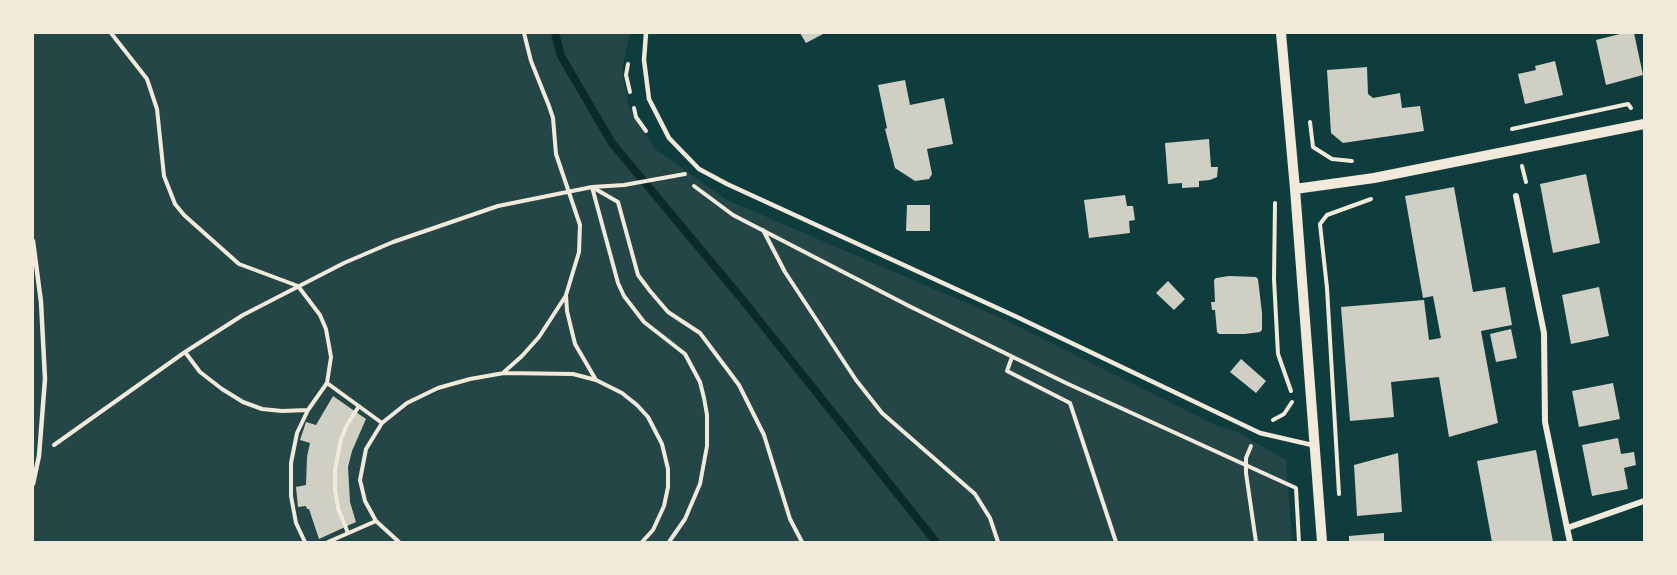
<!DOCTYPE html>
<html>
<head>
<meta charset="utf-8">
<style>
	body { margin:0 }
	#map { position:relative; width:1677px; height:575px; overflow:hidden; background:#0f3d3e; font-family:Montserrat,sans-serif }
	canvas { display:block }
	.frame { position:absolute; inset:0; border:34px solid #f1e9da; pointer-events:none }
</style>
</head>
<body>
<div id="map">
<canvas width="1677" height="575"></canvas>
<div class="frame"></div>
</div>
<script>
const g = document.querySelector('canvas').getContext('2d');
g.lineJoin = 'round';
function paint(path, color) {
  g.fillStyle = color;
  g.fill(path, 'evenodd');
}
function shape(rows) {
  const path = new Path2D();
  for (const r of rows) {
    path.moveTo(r[0], r[1]);
    for (let i = 2; i < r.length; i += 2) path.lineTo(r[i], r[i + 1]);
  }
  return path;
}
function strokePath(path, color, width, dash) {
  g.strokeStyle = color;
  g.lineWidth = width;
  g.lineCap = dash ? 'butt' : 'round';
  g.setLineDash(dash || []);
  g.stroke(path);
}
paint(shape([
	[33,33,630,33,622,71,629,108,655,149,727,200,997,316,1217,426,1236,431,1286,460,1292,542,33,542]
]), '#244646');
strokePath(shape([
	[555,33,561,56,612,143,742,299,936,542]
]), '#0a2a2b', 8);
paint(shape([
	[800,33,825,33,806,43],
	[1624,33,1634,33,1643,75,1606,85,1596,40],
	[1555,61,1563,95,1525,104,1518,74,1536,70,1535,66],
	[1367,67,1368,94,1373,98,1400,93,1402,108,1420,106,1424,131,1343,143,1331,133,1327,70],
	[905,80,910,105,944,98,953,144,927,149,932,174,929,179,915,181,895,168,885,129,887,128,878,85],
	[1209,139,1211,167,1218,167,1217,177,1210,180,1199,181,1199,187,1182,188,1182,183,1168,184,1165,143],
	[1586,174,1600,243,1553,253,1540,184],
	[1454,187,1473,292,1505,287,1512,325,1481,331,1498,423,1449,437,1439,377,1391,382,1394,417,1350,421,1341,307,1424,300,1429,340,1441,338,1433,296,1423,298,1405,196],
	[1125,195,1127,206,1133,206,1135,220,1129,221,1130,233,1089,238,1084,200],
	[907,205,930,205,930,231,906,231],
	[1229,276,1256,277,1258,279,1262,313,1262,330,1260,332,1245,334,1219,334,1217,332,1215,310,1212,310,1211,302,1215,302,1214,280,1216,278],
	[1168,281,1185,299,1174,310,1156,293],
	[1599,287,1609,336,1571,344,1562,295],
	[1511,329,1517,358,1496,362,1490,334],
	[1241,359,1266,381,1256,393,1230,372],
	[1613,383,1620,419,1579,427,1572,391],
	[333,396,366,419,352,451,348,467,350,502,356,522,319,539,309,509,307,509,306,506,298,507,296,487,306,485,307,457,310,443,300,440,306,422,316,425],
	[1618,438,1621,454,1634,452,1636,465,1624,468,1628,489,1592,496,1582,445],
	[1536,450,1553,542,1492,542,1477,461],
	[1398,453,1402,512,1357,516,1354,465],
	[1384,533,1384,542,1349,542,1349,536]
]), '#cfcfc3');
strokePath(shape([
	[111,33,147,79,157,109,164,176,175,204,184,215,239,264,298,286,320,315,326,329,331,357,327,383,382,423],
	[524,33,531,61,549,106,553,118,556,154,580,225,579,252,566,295,567,311,575,344,596,380],
	[628,64,626,75,630,92],
	[634,108,636,117,646,131],
	[1310,122,1313,147,1332,159,1352,161],
	[1512,129,1628,104,1631,108],
	[1522,166,1526,182],
	[694,186,733,215,911,307,1066,383,1296,488,1299,542],
	[592,187,618,202,638,275,650,291,668,312,700,333,739,385,764,435,790,519,802,542],
	[592,187,618,283,624,296,644,322,685,354,700,382,704,398,707,415,707,446,700,484,685,519,669,542],
	[1275,203,1274,279,1278,354,1291,391],
	[763,230,785,272,856,380,882,413,975,494,990,518,998,542],
	[185,352,200,372,222,389,243,402,262,409,282,411,308,410],
	[1012,357,1007,371,1070,403,1116,542],
	[504,372,522,356,539,337,565,297],
	[1273,420,1284,414,1292,402],
	[54,445,185,352,243,315,344,263,393,242,498,206,592,187,624,185,685,174],
	[1251,446,1246,458,1246,473,1256,542],
	[1339,494,1327,288,1320,224,1327,215,1371,199],
	[348,533,338,508,335,489,335,470,341,439,347,425,359,406],
	[305,542,296,523,291,496,291,463,297,433,308,410,327,383],
	[328,542,376,521],
	[399,542,376,521,365,501,360,480,366,449,382,423,407,403,438,388,470,379,504,373,573,374,596,380,622,393,637,405,648,417,662,444,668,469,668,487,664,506,653,530,642,542]
]), '#f1e9da', 4);
strokePath(shape([
	[646,33,644,60,649,99,669,138,699,169,727,184,1017,317,1260,433,1312,445],
	[33,241,41,302,45,379,39,456,33,484]
]), '#f1e9da', 4.5);
strokePath(shape([
	[1516,196,1544,333,1545,422,1567,528],
	[1570,542,1567,528,1644,501]
]), '#f1e9da', 6);
strokePath(shape([
	[1281,33,1295,189,1322,542],
	[1295,189,1374,178,1644,124]
]), '#f1e9da', 10);
</script>
</body>
</html>
